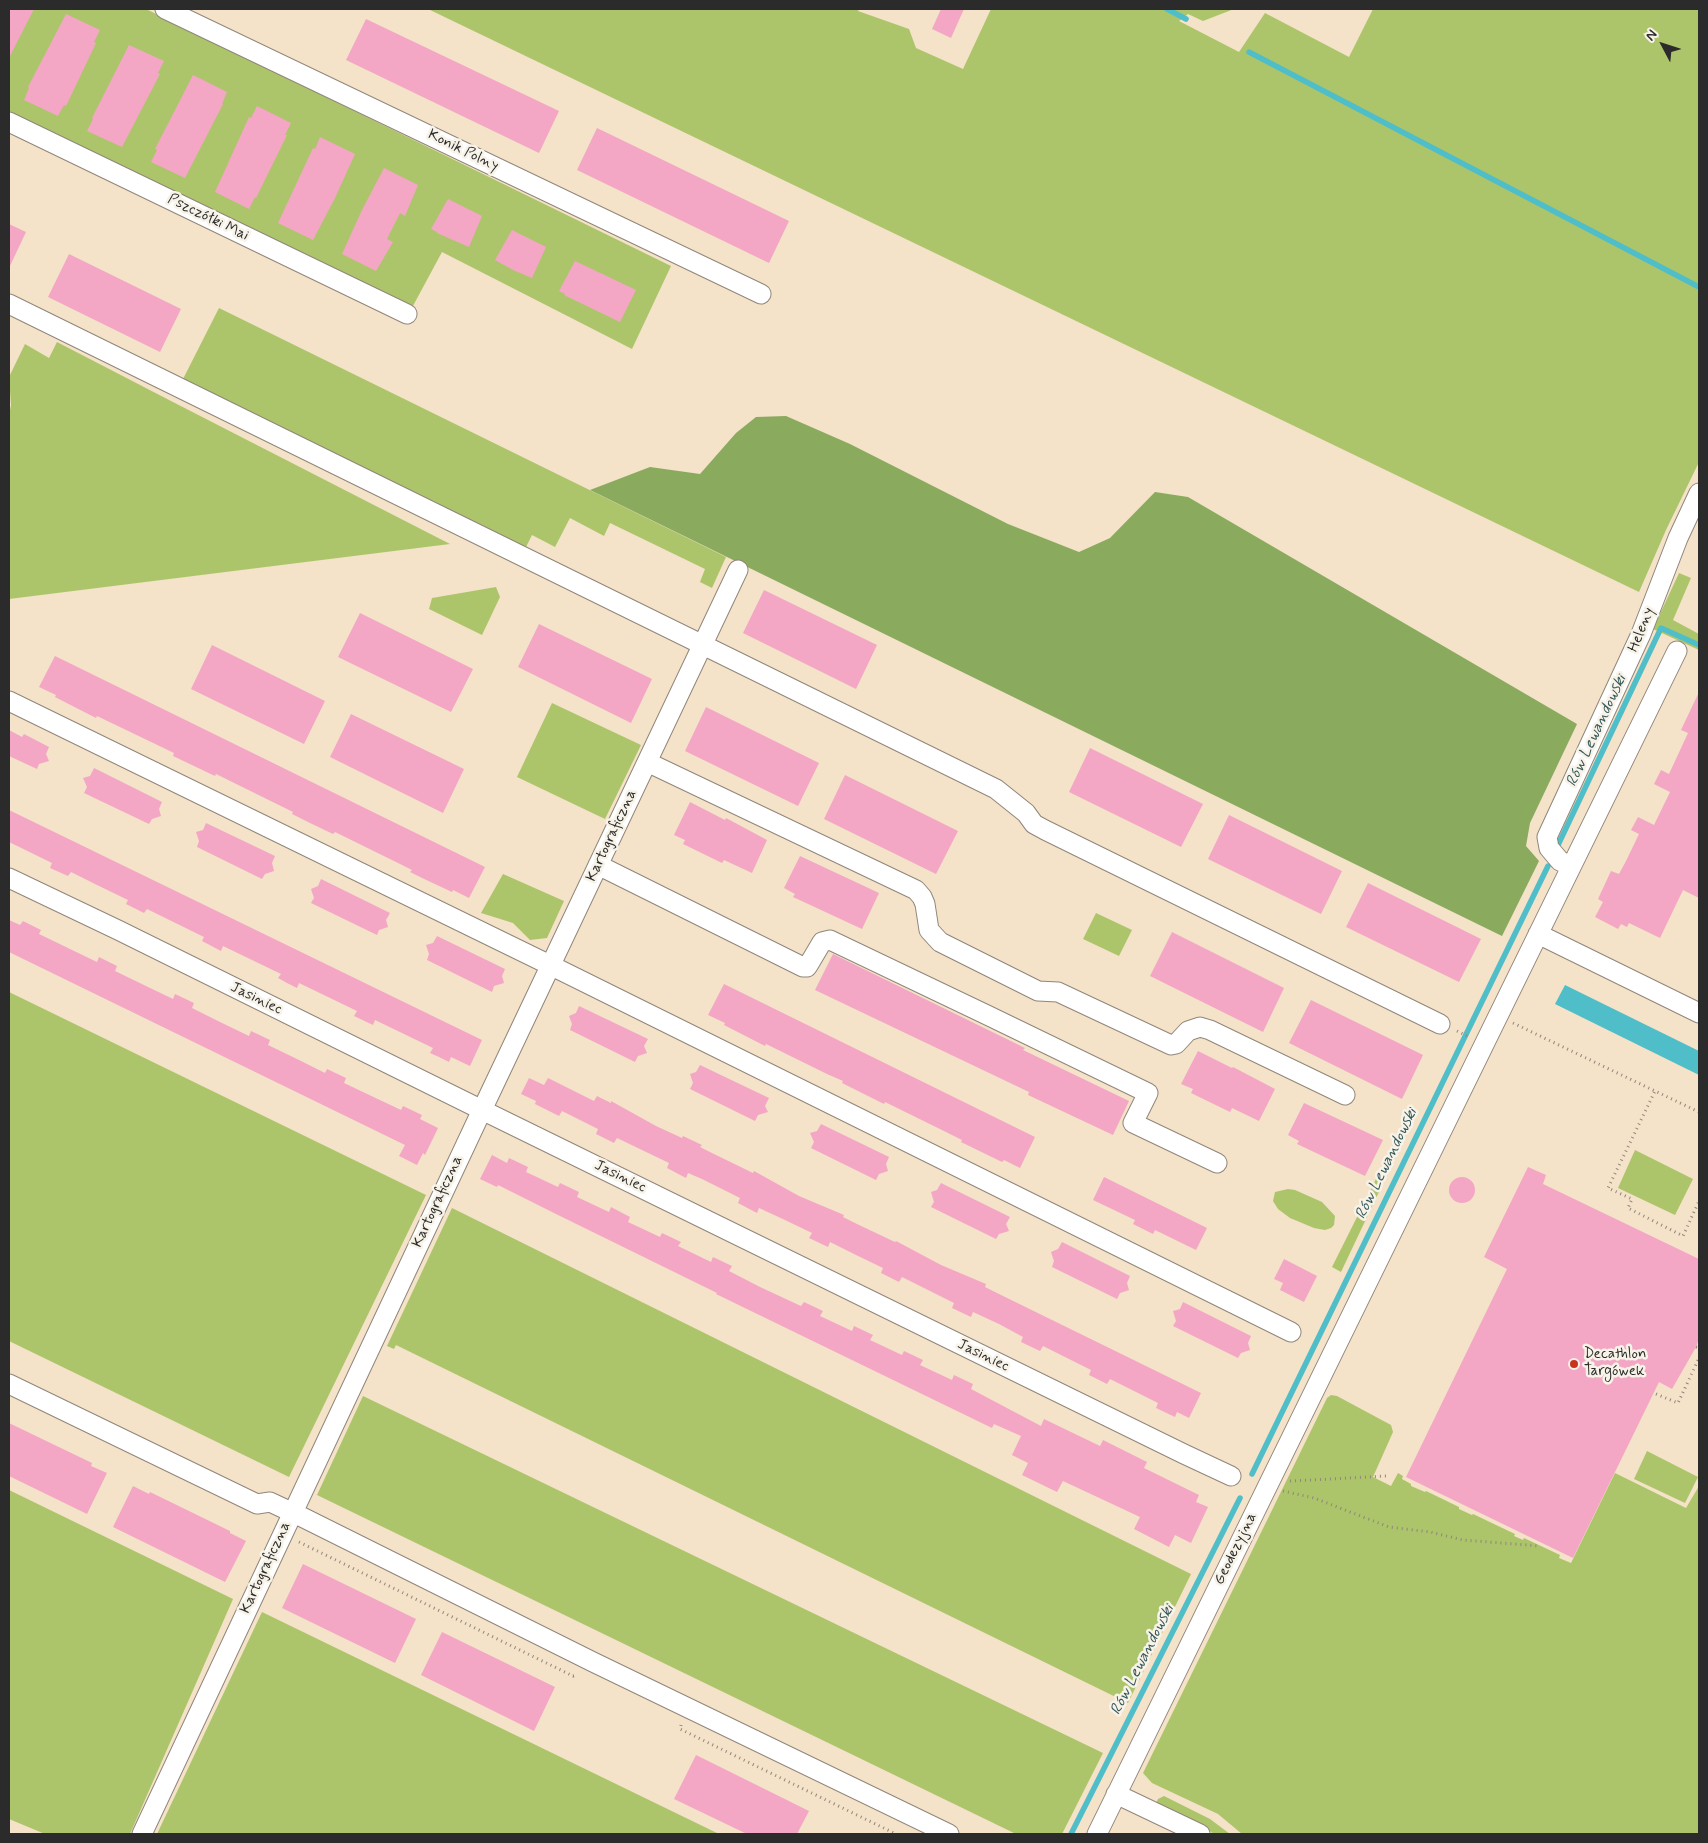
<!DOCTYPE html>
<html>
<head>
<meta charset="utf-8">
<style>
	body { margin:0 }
	#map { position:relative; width:1708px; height:1843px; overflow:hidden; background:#f4e2c9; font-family:Mynerve,sans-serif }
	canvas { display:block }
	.frame { position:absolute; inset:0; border:10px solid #2b2b2b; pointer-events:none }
	.north { position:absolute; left:1638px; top:20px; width:50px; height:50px; -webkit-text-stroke:4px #f7f3e8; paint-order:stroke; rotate:310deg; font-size:14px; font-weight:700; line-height:20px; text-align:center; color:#2b2b2b }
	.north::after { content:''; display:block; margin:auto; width:18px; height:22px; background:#2b2b2b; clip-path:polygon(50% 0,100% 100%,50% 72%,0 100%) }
</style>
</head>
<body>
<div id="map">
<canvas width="1708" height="1843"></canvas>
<div class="frame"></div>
<div class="north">N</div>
</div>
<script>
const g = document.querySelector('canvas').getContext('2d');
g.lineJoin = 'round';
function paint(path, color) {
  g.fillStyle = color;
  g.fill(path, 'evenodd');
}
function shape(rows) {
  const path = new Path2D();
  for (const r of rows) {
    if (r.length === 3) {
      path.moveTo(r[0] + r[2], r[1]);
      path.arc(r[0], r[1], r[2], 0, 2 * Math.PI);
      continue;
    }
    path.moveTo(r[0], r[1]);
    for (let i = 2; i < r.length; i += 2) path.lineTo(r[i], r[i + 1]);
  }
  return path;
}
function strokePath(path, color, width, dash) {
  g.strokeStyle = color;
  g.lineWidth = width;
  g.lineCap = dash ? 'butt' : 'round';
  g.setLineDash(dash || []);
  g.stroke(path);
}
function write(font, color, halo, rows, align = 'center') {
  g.font = font + ' Mynerve,sans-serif';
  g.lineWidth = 5;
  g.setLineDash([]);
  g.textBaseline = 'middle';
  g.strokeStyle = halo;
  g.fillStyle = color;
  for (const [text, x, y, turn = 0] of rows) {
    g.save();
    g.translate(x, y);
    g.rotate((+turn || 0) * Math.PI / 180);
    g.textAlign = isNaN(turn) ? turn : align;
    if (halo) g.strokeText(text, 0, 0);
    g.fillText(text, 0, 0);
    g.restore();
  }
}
paint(shape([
	[9,9,146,9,671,266,632,349,442,252,407,317,9,128],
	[428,9,859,9,858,11,909,29,916,48,963,69,991,9,1234,9,1203,21,1188,14,1179,21,1239,52,1265,13,1349,57,1373,9,1699,9,1699,462,1666,530,1639,592],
	[219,308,726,557,712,588,700,582,705,569,610,523,604,536,570,518,555,547,532,535,525,549,183,379],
	[57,342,171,401,450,544,9,599,9,415,11,405,9,377,25,344,49,358],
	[1679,573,1691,578,1673,620,1699,634,1699,650,1653,629],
	[496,587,500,597,482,635,429,609,432,598],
	[552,703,641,745,605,819,517,777],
	[503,874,564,901,547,938,530,940,513,923,481,913],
	[1096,913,1132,930,1119,956,1083,939],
	[9,992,426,1195,289,1477,9,1341],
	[1407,1117,1413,1120,1341,1272,1332,1267],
	[1635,1150,1693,1179,1675,1215,1618,1188],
	[1288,1189,1295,1190,1322,1202,1335,1216,1334,1225,1331,1228,1325,1230,1314,1228,1290,1218,1278,1209,1273,1201,1275,1192],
	[452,1208,1191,1574,1128,1703,396,1345,394,1349,387,1346],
	[1331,1395,1337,1396,1391,1425,1393,1432,1373,1477,1391,1486,1398,1473,1403,1476,1402,1479,1411,1484,1411,1486,1425,1492,1426,1491,1459,1507,1459,1509,1472,1515,1473,1514,1515,1534,1514,1536,1523,1540,1524,1538,1560,1555,1559,1558,1571,1563,1615,1473,1686,1508,1699,1486,1699,1834,1242,1834,1218,1814,1152,1783,1143,1773,1327,1398],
	[363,1396,1103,1753,1062,1834,1016,1834,317,1495],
	[1647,1451,1698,1477,1685,1503,1634,1479],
	[9,1490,233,1599,130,1834,45,1834,9,1819],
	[262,1612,719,1834,157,1834],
	[1164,1796,1210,1819,1230,1834,1214,1834,1202,1826,1156,1803,1158,1799]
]), '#adc56a');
paint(shape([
	[786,416,850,444,1008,524,1079,552,1110,538,1155,492,1188,497,1577,724,1530,823,1526,846,1539,861,1502,936,590,490,650,467,700,474,736,433,756,417]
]), '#8aaa5e');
paint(shape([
	[1565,985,1699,1051,1699,1075,1555,1004]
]), '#50bec8');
strokePath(shape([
	[1167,9,1186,19],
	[1249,52,1699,287],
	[1558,845,1661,628,1699,645],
	[1252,1474,1548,866],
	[1071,1834,1240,1498]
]), '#50bec8', 5.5);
paint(shape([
	[9,9,34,9,9,58],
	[941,9,964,9,951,38,932,29],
	[66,14,100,30,94,42,96,43,66,106,64,105,58,116,24,100,29,88,28,87],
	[366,19,559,111,539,153,346,60],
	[129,45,164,61,158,73,160,74,122,147,87,131,93,119,92,118],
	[193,75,227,92,222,104,223,104,185,178,151,162,157,150,155,149],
	[257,106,291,123,285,135,287,135,256,198,255,197,249,209,215,192,249,117,251,118],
	[597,128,789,221,769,263,577,170],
	[320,137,355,154,335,198,313,240,278,223,313,148,315,149],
	[384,168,418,185,405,216,400,213,387,239,393,242,376,271,342,254,362,210],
	[448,199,482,216,469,247,437,233,437,232,431,229],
	[9,224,26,232,9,268],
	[512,230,546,247,532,278,513,270,495,260],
	[69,254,181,309,160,352,48,297],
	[575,261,636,290,620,322,564,295,565,294,559,291],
	[764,590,877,645,856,689,743,633],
	[360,613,473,669,451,712,338,657],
	[539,624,652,679,631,723,518,667],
	[212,645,325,701,304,744,191,689],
	[55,656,485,867,469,898,453,890,452,892,420,877,410,872,412,870,396,862,335,832,333,834,310,823,292,814,293,812,216,774,215,776,173,756,174,753,97,716,96,718,55,697,56,695,39,687],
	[1699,692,1699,898,1683,890,1660,938,1629,923,1627,927,1621,924,1618,929,1595,917,1603,902,1598,899,1611,871,1619,874,1626,861,1639,834,1631,830,1638,817,1654,825,1670,792,1654,784,1661,770,1669,774,1688,733,1681,730],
	[706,707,819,763,798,806,685,751],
	[351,714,464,769,443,813,330,757],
	[9,730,22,737,24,734,49,747,46,754,49,761,39,764,37,769,9,756],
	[1090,748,1203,804,1181,847,1069,792],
	[94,768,162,802,159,809,161,816,152,819,149,824,84,793,87,787,83,778,90,776],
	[845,775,958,831,936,874,824,819],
	[690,802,725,820,726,818,767,840,752,873,724,860,722,863,683,844,685,840,674,835],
	[9,810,482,1040,470,1066,451,1057,449,1062,439,1057,430,1053,433,1048,375,1020,373,1025,354,1016,357,1011,299,983,297,988,287,983,278,978,281,974,223,946,221,951,202,941,204,937,147,909,144,913,126,904,128,900,97,885,71,872,68,876,50,868,52,863,9,842],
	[1229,815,1342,871,1321,914,1208,859],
	[206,823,275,856,272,863,274,871,265,874,262,879,197,847,199,841,196,832,203,830],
	[800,856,879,893,862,929,793,897,795,894,784,888],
	[321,879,390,913,386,920,388,927,379,930,377,935,311,903,314,898,311,889,318,886],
	[1368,883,1481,939,1459,982,1346,927],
	[9,920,20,925,23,921,41,930,39,934,70,949,97,962,99,957,117,966,115,971,146,986,173,999,175,994,194,1003,192,1008,220,1022,249,1036,251,1031,270,1040,268,1045,299,1060,325,1073,327,1069,346,1078,344,1083,401,1110,403,1106,422,1115,420,1119,438,1128,425,1155,423,1153,417,1165,399,1156,405,1145,9,952],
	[1172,932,1284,988,1263,1032,1150,976],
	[437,936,505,969,502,976,504,983,494,986,492,992,427,960,429,954,426,945,433,943],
	[833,954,1025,1048,1023,1050,1129,1101,1113,1135,1028,1095,1029,1092,815,990],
	[724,984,1035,1137,1020,1168,1004,1160,1002,1162,961,1142,962,1140,946,1132,885,1102,884,1104,842,1083,843,1081,827,1074,766,1044,765,1046,724,1025,725,1023,708,1015],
	[1311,1000,1423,1055,1402,1099,1289,1043],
	[579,1006,648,1039,644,1046,647,1053,638,1056,635,1062,570,1030,572,1024,569,1016,576,1013],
	[1198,1051,1232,1068,1233,1067,1275,1089,1259,1121,1232,1108,1230,1112,1191,1093,1193,1089,1181,1084],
	[700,1065,769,1098,765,1106,768,1112,758,1115,755,1121,690,1089,693,1083,690,1074,696,1072],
	[529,1078,544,1085,548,1078,594,1101,597,1096,611,1103,611,1101,656,1126,682,1138,683,1136,702,1145,700,1147,714,1154,753,1173,754,1171,799,1196,844,1215,843,1217,857,1224,895,1242,896,1241,941,1265,986,1284,985,1287,999,1294,1201,1393,1189,1418,1177,1412,1175,1417,1156,1408,1158,1403,1110,1379,1107,1384,1089,1375,1091,1370,1043,1346,1040,1351,1021,1342,1023,1337,999,1324,973,1312,971,1317,952,1308,954,1303,902,1277,899,1282,881,1273,883,1268,856,1255,830,1242,828,1247,809,1238,812,1233,785,1220,759,1208,757,1213,738,1203,740,1198,702,1179,688,1173,686,1178,667,1168,669,1163,617,1138,614,1143,596,1134,598,1129,562,1111,559,1116,535,1104,536,1101,521,1094],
	[1304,1103,1383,1140,1365,1176,1297,1144,1299,1141,1288,1135],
	[821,1124,889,1157,886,1164,888,1171,879,1174,876,1180,811,1148,814,1142,810,1133,817,1131],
	[492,1155,507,1163,509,1158,528,1167,526,1172,558,1187,560,1183,579,1192,577,1197,609,1212,611,1207,630,1217,628,1222,660,1237,662,1233,681,1242,678,1246,711,1262,713,1257,732,1266,729,1271,760,1287,801,1306,804,1302,823,1311,820,1316,852,1331,854,1326,873,1335,870,1340,902,1355,904,1351,923,1360,920,1365,952,1380,954,1375,973,1384,971,1389,1041,1426,1044,1419,1100,1446,1103,1440,1147,1462,1144,1468,1199,1495,1196,1502,1208,1507,1191,1543,1175,1535,1169,1547,1134,1529,1140,1517,1063,1481,1057,1492,1022,1475,1028,1463,1012,1455,1021,1436,994,1424,992,1428,716,1294,717,1293,556,1214,498,1185,497,1187,480,1179],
	[1528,1167,1546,1175,1543,1184,1699,1259,1699,1339,1696,1347,1672,1389,1659,1382,1573,1558,1406,1477,1507,1269,1484,1257],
	[1462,1190,13],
	[1104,1177,1207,1228,1196,1250,1155,1230,1153,1234,1133,1224,1135,1220,1093,1200],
	[941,1183,1010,1217,1006,1224,1009,1231,999,1234,996,1239,931,1207,934,1202,931,1192,937,1190],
	[1062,1242,1130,1276,1127,1283,1129,1290,1120,1293,1117,1299,1052,1267,1054,1261,1051,1252,1058,1249],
	[1284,1259,1317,1276,1304,1302,1280,1290,1283,1283,1274,1279],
	[1183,1302,1251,1336,1248,1343,1250,1350,1241,1353,1238,1358,1173,1326,1176,1321,1173,1311,1180,1309],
	[9,1423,92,1463,91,1466,107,1473,87,1514,9,1476],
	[133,1486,149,1494,150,1492,230,1531,230,1533,246,1541,225,1582,113,1527],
	[303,1564,416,1619,395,1663,282,1608],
	[442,1632,555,1687,534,1731,421,1675],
	[696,1755,809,1811,797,1834,747,1834,674,1799]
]), '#f3a7c5');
const minor = shape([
	[165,9,761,294],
	[9,122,407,314],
	[9,304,996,789,1026,813,1034,824,1045,830,1440,1024],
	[9,701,560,970,1291,1332],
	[647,762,916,890,922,897,925,904,929,930,940,942,1038,991,1058,992,1171,1045,1176,1044,1188,1031,1200,1027,1210,1030,1345,1095],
	[598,865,803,967,807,967,809,964,822,942,830,940,987,1015,1148,1093,1133,1123,1217,1163],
	[1571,866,1560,861,1549,848,1547,837,1641,634,1678,538,1699,493],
	[9,878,118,930,482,1110,1184,1454,1231,1476],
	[1538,934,1699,1013],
	[9,1384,257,1504,270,1502,302,1517,593,1662,949,1834],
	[1116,1794,1200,1834],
	[142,1834,482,1110,738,570],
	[1097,1834,1677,651]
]);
strokePath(minor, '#90867a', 21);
strokePath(shape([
	[1513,1023,1655,1091],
	[1457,1031,1469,1037],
	[1699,1112,1655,1091,1608,1188,1632,1199,1628,1208,1683,1236,1699,1201],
	[1696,1347,1699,1348],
	[1656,1394,1678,1403,1699,1358],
	[1290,1481,1387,1476],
	[1283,1491,1314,1498,1389,1527,1430,1532,1463,1540,1540,1546],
	[299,1542,573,1676,577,1675],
	[681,1725,680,1729,896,1834]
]), '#90867a', 3, [1, 4]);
strokePath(minor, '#fff', 19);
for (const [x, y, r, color] of [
	[1574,1364,5,"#c8321e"]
]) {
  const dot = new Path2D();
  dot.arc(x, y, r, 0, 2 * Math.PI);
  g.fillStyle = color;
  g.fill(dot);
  strokePath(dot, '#f7f3e8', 2);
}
write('15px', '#2b2b2b', '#f7f3e8', [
	["Konik Polny",463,151,26],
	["Pszczółki Mai",208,218,26],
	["Heleny",1642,630,-68],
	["Kartograficzna",612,836,-65],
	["Jasiniec",256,999,26],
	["Jasiniec",620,1177,26],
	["Kartograficzna",438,1202,-65],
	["Jasiniec",983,1356,26],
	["Geodezyjna",1236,1549,-64],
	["Kartograficzna",266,1568,-65]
]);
write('15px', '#2b2b2b', '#f7f3e8', [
	["Decathlon",1584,1355],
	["Targówek",1584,1372]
], 'left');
write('italic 16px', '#36575a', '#f7f3e8', [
	["Rów Lewandowski",1597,731,-65],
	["Rów Lewandowski",1387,1164,-64],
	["Rów Lewandowski",1143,1660,-63]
]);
</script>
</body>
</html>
